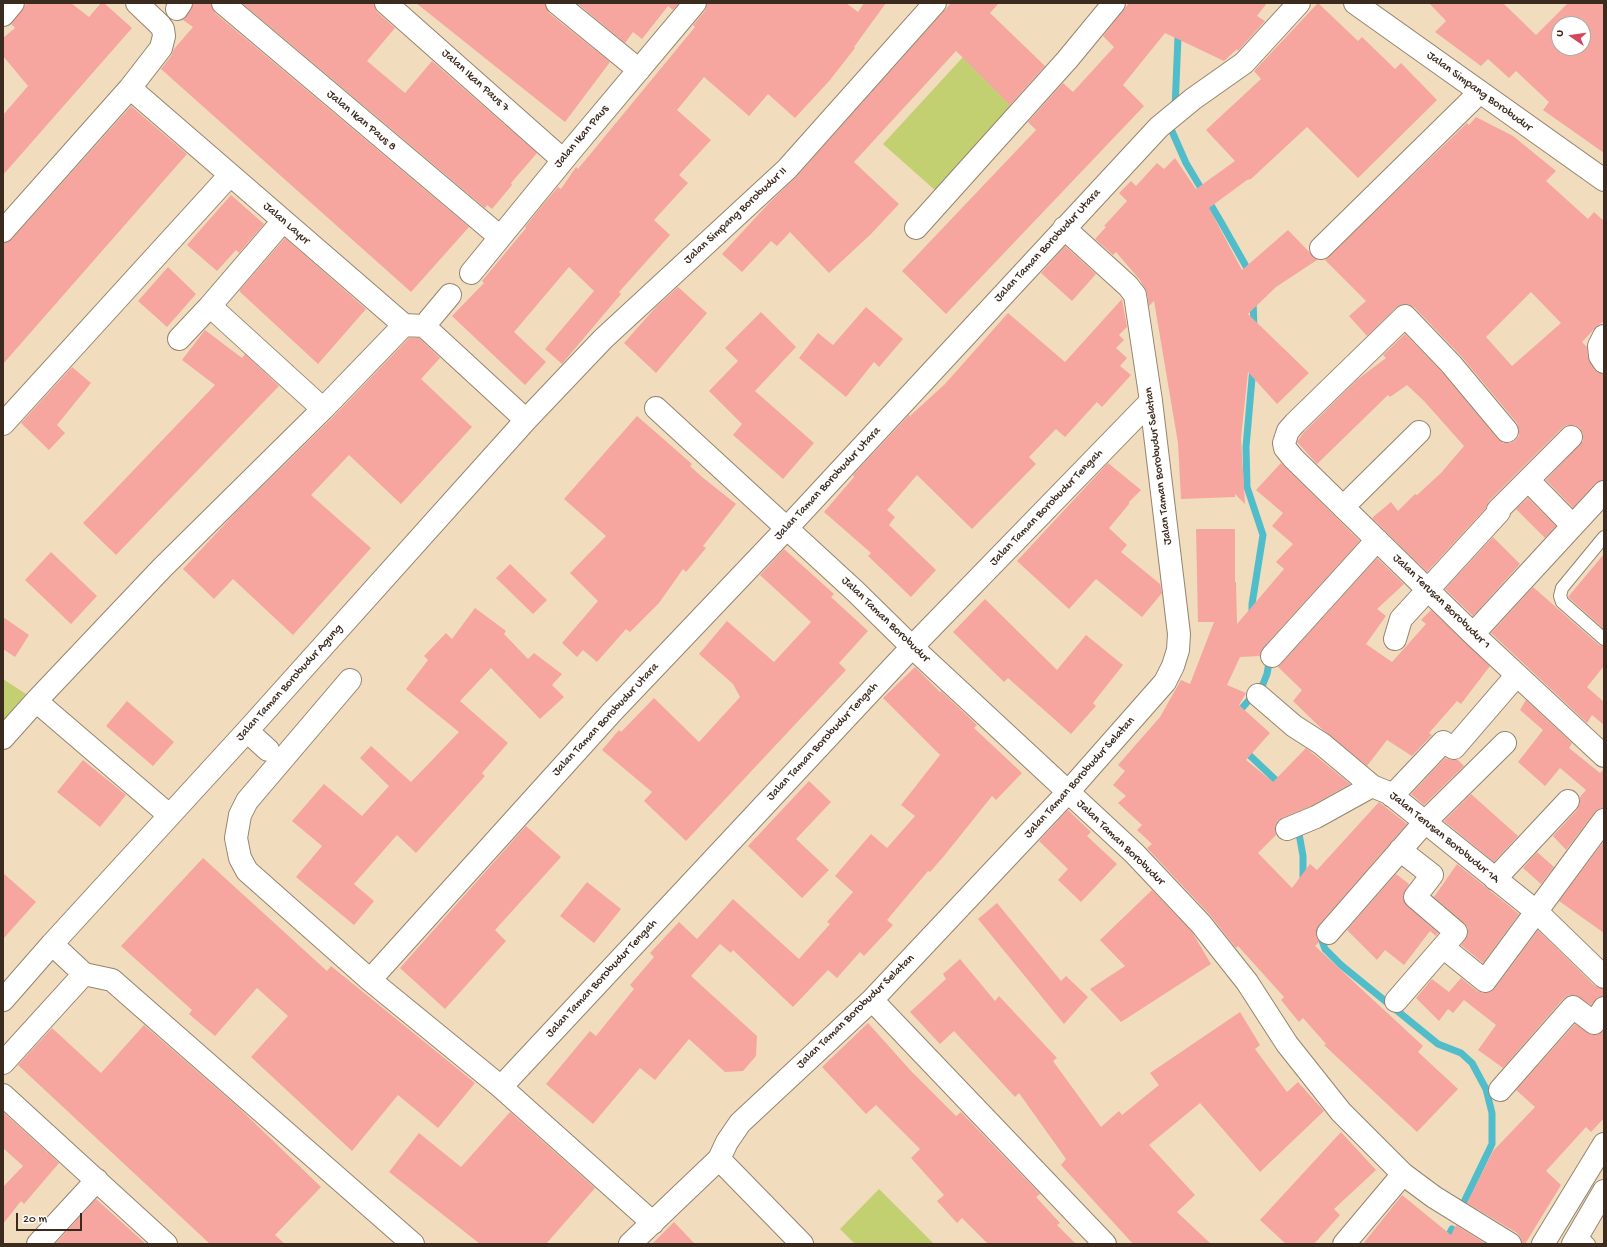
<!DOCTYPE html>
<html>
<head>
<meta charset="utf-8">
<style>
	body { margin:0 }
	#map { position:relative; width:1607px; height:1247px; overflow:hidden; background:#f1ddbe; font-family:"Gochi Hand",sans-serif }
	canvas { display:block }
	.frame { position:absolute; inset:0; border:4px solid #3b2a1e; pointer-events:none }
	.north { position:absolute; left:1551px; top:16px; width:40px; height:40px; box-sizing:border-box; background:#fff; border:1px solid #b1aaa5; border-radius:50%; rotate:283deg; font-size:11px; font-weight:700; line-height:16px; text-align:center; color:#3b2a1e }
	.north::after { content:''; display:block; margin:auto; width:14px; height:18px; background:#d1495b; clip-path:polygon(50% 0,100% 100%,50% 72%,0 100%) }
	.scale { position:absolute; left:16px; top:1213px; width:66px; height:18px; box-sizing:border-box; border:2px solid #3b2a1e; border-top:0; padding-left:5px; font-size:12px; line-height:14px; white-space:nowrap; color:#3b2a1e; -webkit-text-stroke:3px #fff; paint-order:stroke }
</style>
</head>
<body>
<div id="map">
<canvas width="1607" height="1247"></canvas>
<div class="frame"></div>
<div class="north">U</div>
<div class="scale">20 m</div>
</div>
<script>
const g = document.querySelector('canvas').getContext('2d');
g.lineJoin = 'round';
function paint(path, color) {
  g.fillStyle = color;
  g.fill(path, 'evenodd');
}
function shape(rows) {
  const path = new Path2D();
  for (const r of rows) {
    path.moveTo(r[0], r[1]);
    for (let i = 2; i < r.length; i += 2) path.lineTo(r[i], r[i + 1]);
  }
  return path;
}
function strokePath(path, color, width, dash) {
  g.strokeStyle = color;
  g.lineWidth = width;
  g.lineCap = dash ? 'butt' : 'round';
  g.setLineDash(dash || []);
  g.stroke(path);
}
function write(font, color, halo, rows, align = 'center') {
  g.font = font + ' "Gochi Hand",sans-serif';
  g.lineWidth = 3;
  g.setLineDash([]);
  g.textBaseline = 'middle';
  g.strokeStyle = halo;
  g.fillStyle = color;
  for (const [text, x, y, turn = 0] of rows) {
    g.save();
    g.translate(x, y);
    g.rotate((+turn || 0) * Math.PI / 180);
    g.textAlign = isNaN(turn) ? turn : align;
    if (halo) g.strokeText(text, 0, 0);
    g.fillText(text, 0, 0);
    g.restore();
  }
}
paint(shape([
	[963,57,1014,108,937,192,883,144],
	[3,679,26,694,3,721],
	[879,1189,934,1244,855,1244,840,1229]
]), '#c2d072');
strokePath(shape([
	[1175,108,1178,37,1182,31],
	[1173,122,1171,129,1186,163,1221,222,1247,268,1249,275],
	[1253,299,1254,329],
	[1252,615,1252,604,1263,535,1247,487,1246,447,1253,367],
	[1236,715,1263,684,1267,674,1269,663,1267,653,1260,638],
	[1243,749,1282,786],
	[1298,828,1303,856,1303,883],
	[1314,920,1325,949,1341,965,1438,1044,1461,1053,1472,1063,1486,1089,1492,1113,1492,1144,1464,1202],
	[1444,1244,1452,1229]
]), '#51bdcb', 7);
paint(shape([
	[27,3,71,3,89,17,101,3,104,3,132,28,3,175,3,115,28,86,3,56,3,38,15,28,11,24],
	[193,3,211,3,215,13,469,227,411,292,161,69,171,56,174,49,193,27,183,20,191,10],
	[242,3,374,3,377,12,395,28,367,61,405,93,432,61,537,153,511,183,512,185,492,209,487,205,485,208],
	[416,3,545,3,549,13,610,62,565,122],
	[577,3,679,3,673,10,668,6,642,39,633,32,625,43],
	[707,3,846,3,858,12,864,3,886,3,854,47,855,48,830,80,795,118,768,94,749,116,704,77,677,110,711,140,679,175,688,183,654,220,670,235,619,292,621,294,562,364,545,349,594,291,569,267,514,332,546,362,525,385,452,316,484,283,482,281,526,228,525,227,541,207,558,187,561,189,576,167,578,169,695,27,693,25,705,11],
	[951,3,999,3,990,13,1045,66,1010,105,956,51,854,162,899,204,871,234,829,273,790,232,777,246,771,241,742,272,722,254,769,203,796,177],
	[1129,3,1267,3,1257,16,1265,21,1238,51,1237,49,1224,61,1165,33,1123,85,1144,106,946,314,902,271,1036,130,1028,122,1063,83,1073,92,1114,47,1103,36],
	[1318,3,1358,41,1362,37,1395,69,1401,63,1437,100,1358,178,1307,127,1251,179,1247,180,1209,208,1242,270,1288,230,1317,260,1276,287,1248,314,1309,373,1277,404,1248,372,1241,438,1245,504,1235,494,1235,497,1181,499,1178,443,1154,301,1149,306,1147,293,1140,280,1116,252,1113,255,1095,239,1106,227,1104,226,1127,201,1119,193,1131,181,1136,186,1157,163,1164,169,1175,158,1196,189,1235,161,1206,130,1261,79,1254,71],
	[1429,3,1503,3,1536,35,1568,3,1604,3,1604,153,1543,110,1549,102,1516,71,1509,78,1488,59,1481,66,1435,32,1446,21],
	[1559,24,1583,24,1583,48,1559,48],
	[131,106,187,154,3,364,3,243,12,239],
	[1476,117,1513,136,1556,171,1546,181,1588,219,1594,212,1604,221,1604,321,1597,326,1582,342,1587,347,1588,358,1594,369,1598,373,1604,374,1604,480,1595,484,1573,508,1546,480,1583,441,1583,434,1580,428,1574,425,1567,425,1562,428,1489,501,1486,508,1427,572,1372,518,1391,502,1398,511,1415,494,1417,495,1441,473,1464,446,1424,401,1407,385,1390,397,1388,395,1317,464,1297,442,1304,432,1358,379,1386,358,1383,355,1405,334,1442,372,1498,439,1503,443,1510,443,1515,441,1519,436,1519,429,1517,423,1461,356,1414,307,1408,304,1402,304,1397,307,1367,336,1349,316,1366,301,1325,260,1467,123,1469,125],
	[1531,292,1561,323,1512,366,1486,337],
	[231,195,264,224,239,253,236,250,217,271,187,245],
	[285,238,366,309,318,364,239,291],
	[1065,246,1096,274,1072,301,1041,273],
	[168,267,196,294,167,327,138,301],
	[678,287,707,313,656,373,624,343,656,307],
	[1122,299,1127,327,1119,335,1124,340,1116,348,1127,358,1120,366,1131,375,1102,407,1097,402,1065,437,1056,429,1029,457,1036,464,972,529,917,475,887,510,895,517,889,525,936,570,911,597,868,556,871,553,824,512,854,477,853,475,909,415,910,416,945,384,1008,313,1065,362],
	[866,307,903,339,879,367,874,362,846,397,799,358,818,333,833,345],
	[761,312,796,347,755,391,814,443,783,479,733,435,742,424,709,391,738,361,725,348],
	[205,330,242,358,245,354,279,386,116,555,83,523,215,385,182,360],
	[409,338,419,338,440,358,421,379,472,427,401,504,349,455,311,495,371,548,293,635,233,579,214,599,183,569,236,512,332,418],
	[72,367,91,383,57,425,65,433,49,450,21,423],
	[637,416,692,464,690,466,702,477,736,504,703,546,706,548,686,572,683,569,659,603,630,632,626,629,597,662,583,650,577,657,562,643,598,601,570,573,606,536,564,499],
	[1108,463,1141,490,1129,502,1129,504,1109,528,1127,545,1121,552,1160,584,1162,593,1142,617,1096,579,1069,609,1017,561],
	[1281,463,1360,541,1263,648,1260,656,1240,657,1227,685,1246,693,1239,705,1270,733,1246,760,1273,782,1306,748,1350,784,1311,806,1282,818,1277,821,1275,827,1276,835,1258,853,1292,888,1310,864,1317,870,1379,802,1407,824,1319,925,1316,931,1319,942,1315,946,1423,1046,1418,1052,1458,1089,1417,1132,1324,1045,1326,1044,1303,1018,1299,1022,1281,1000,1284,997,1238,946,1236,948,1210,915,1147,848,1152,844,1137,830,1142,825,1118,803,1126,796,1113,785,1125,771,1118,765,1160,717,1181,680,1190,684,1214,622,1198,622,1196,529,1235,529,1235,582,1236,582,1237,624,1284,569,1276,562,1293,544,1272,526,1283,513,1256,490],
	[1528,498,1556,526,1545,538,1516,509],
	[1493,537,1520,564,1473,616,1445,589],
	[784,549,834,594,831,597,868,631,839,663,846,670,686,841,644,801,652,792,602,750,619,730,621,732,654,698,699,742,740,697,733,684,699,654,727,621,774,662,811,622,760,575],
	[51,552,97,596,71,624,25,580],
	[1604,554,1604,629,1568,597],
	[1377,558,1404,584,1377,609,1386,616,1366,644,1392,662,1426,624,1421,620,1431,610,1490,666,1461,704,1457,701,1429,733,1432,735,1412,756,1387,740,1367,766,1323,730,1293,701,1302,690,1278,667],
	[510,564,547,600,533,614,496,578],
	[1533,587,1599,645,1604,646,1604,666,1587,687,1604,702,1604,725,1592,715,1587,723,1491,633],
	[985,599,1057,670,1086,635,1123,665,1093,703,1096,706,1071,734,1008,678,1004,682,953,632],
	[475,608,506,631,504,634,528,659,534,653,562,674,552,685,564,697,540,719,491,668,460,701,508,743,482,773,485,776,416,853,397,835,354,884,374,901,354,925,296,877,322,846,292,821,324,784,362,816,389,786,360,758,371,746,411,782,459,732,406,689,428,660,424,656,446,633,452,639],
	[3,617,29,635,15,657,3,649],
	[915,667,940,692,941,691,977,725,974,728,1022,773,996,800,992,796,944,856,930,872,928,871,887,920,893,925,864,956,860,952,837,978,828,970,793,1007,733,950,731,953,720,944,691,976,757,1036,756,1056,743,1071,725,1072,689,1039,655,1080,640,1068,593,1124,546,1084,590,1031,596,1036,634,989,630,985,654,957,650,953,679,922,697,939,733,899,799,959,830,924,827,922,853,892,835,876,871,834,887,848,915,816,901,805,940,755,883,698],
	[1526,700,1572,743,1569,748,1600,773,1604,769,1604,808,1599,809,1594,813,1566,850,1553,836,1577,810,1580,803,1580,797,1586,790,1560,768,1545,786,1518,762,1543,730,1520,710],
	[127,701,174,742,153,766,106,726],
	[1445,758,1453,760,1458,760,1464,766,1424,805,1411,794],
	[83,760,126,795,100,827,57,792],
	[809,781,831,802,796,839,829,870,802,898,748,846],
	[1471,794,1518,836,1494,862,1444,821],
	[1068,810,1091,832,1087,836,1117,864,1081,902,1058,880,1068,869,1039,841],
	[526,826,561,857,495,930,506,941,445,1009,400,968],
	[1604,841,1604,933,1559,901],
	[1537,852,1554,867,1541,884,1523,868],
	[203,858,327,971,331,966,475,1083,438,1128,398,1095,352,1151,251,1057,288,1016,257,988,215,1036,189,1014,192,1010,121,946],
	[1457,864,1519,914,1483,963,1461,945,1468,934,1468,928,1464,923,1434,897],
	[3,873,36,902,3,939],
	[1396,874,1409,884,1403,896,1407,906,1438,933,1436,936,1430,931,1404,965,1385,950,1377,960,1347,930],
	[587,882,621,909,594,943,560,916],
	[1152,890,1192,932,1211,964,1121,1022,1090,989,1125,966,1100,940],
	[997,903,1061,981,1066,976,1088,997,1064,1024,978,919],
	[1538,930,1595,986,1604,989,1604,996,1598,997,1591,1005,1575,995,1569,995,1564,998,1503,1068,1478,1050,1496,1025,1464,1000,1453,1013,1448,1009,1439,1021,1416,998,1432,979,1449,992,1461,978,1477,991,1484,993,1490,992,1495,988],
	[960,959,995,1001,999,996,1057,1058,1053,1061,1101,1127,1119,1111,1122,1115,1159,1085,1150,1073,1240,1012,1260,1045,1255,1049,1287,1092,1298,1082,1324,1111,1260,1172,1200,1103,1149,1145,1195,1195,1177,1212,1211,1244,1133,1244,1061,1165,1066,1159,1019,1093,1015,1097,954,1031,940,1044,910,1012,946,979,943,974],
	[868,1023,911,1071,956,1116,961,1112,1040,1194,1036,1197,1060,1223,1057,1225,1076,1244,988,1244,962,1218,957,1223,937,1201,944,1195,911,1158,920,1149,876,1105,866,1114,822,1067],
	[1575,1024,1592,1035,1599,1034,1604,1030,1604,1118,1591,1132,1586,1127,1546,1171,1561,1185,1525,1244,1522,1244,1521,1238,1517,1233,1467,1203,1493,1151,1535,1107,1516,1090],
	[144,1025,238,1107,321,1187,275,1235,285,1244,210,1244,18,1065,52,1028,101,1073],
	[3,1112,59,1163,24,1204,21,1201,3,1224,3,1187,23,1166,3,1148],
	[510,1112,595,1188,546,1244,480,1244,389,1172,419,1133,461,1167],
	[1341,1132,1376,1170,1334,1209,1340,1215,1314,1244,1286,1244,1260,1220],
	[1402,1195,1451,1235,1456,1225,1486,1244,1363,1244],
	[96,1199,146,1244,55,1244],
	[674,1222,695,1244,652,1244]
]), '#f6a59f');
const service = shape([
	[1604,537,1562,588,1560,596,1562,602,1604,639],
	[1579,1234,1589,1244]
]);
const minor = shape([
	[137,3,160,25,163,29,164,36,161,48,130,88,404,325,424,326,526,420],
	[223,3,500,237],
	[386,3,563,160],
	[557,3,639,70],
	[1355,3,1604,180],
	[177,9,181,3],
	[3,15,13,3],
	[916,228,1067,60,1114,3],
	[3,231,130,88],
	[1321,248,1480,92],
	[471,273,574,147,695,3],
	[210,306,323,409],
	[424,326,450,295],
	[1604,336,1599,346,1600,356,1604,362],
	[179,339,210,306,283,221],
	[656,408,855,591,912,647,1134,853,1201,924,1247,982,1287,1044,1341,1112,1403,1174,1434,1197,1510,1244],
	[3,424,230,175],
	[1507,431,1451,364,1405,316,1295,423,1288,431,1284,443,1285,448,1293,458,1473,634,1604,756],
	[1528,480,1572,525],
	[1343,507,1419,432],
	[1473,634,1604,492],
	[1395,639,1401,619,1499,512,1498,510,1571,437],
	[1272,656,1377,540],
	[350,680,247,801,240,815,236,838,240,858,247,871,370,980,501,1087,653,1223],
	[1258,695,1294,726,1322,744,1372,786,1389,793,1537,912,1604,977],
	[36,701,169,815],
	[247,731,268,750],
	[3,738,36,701,162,568,323,409,404,325],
	[1392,796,1443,742,1454,748,1516,676],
	[1287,829,1316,817,1372,786],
	[1495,879,1568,801],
	[1328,933,1425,822,1505,743],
	[52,944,84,974,112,980,413,1244],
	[1443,947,1485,981,1604,820],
	[370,980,612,712,787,528,1159,127,1193,99,1244,63,1299,3],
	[3,1000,52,944,247,731,526,420,603,339,787,169,935,3],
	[872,1000,1105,1244],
	[1396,1001,1456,932,1415,897,1432,875,1400,850],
	[3,1063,84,974],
	[501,1087,912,647,1151,401],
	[1500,1090,1573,1007,1594,1023,1604,1008],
	[3,1095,166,1244],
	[719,1159,802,1244],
	[38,1244,97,1180],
	[630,1244,719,1159,727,1142,740,1123,872,1000,1068,792,1165,682,1173,666,1178,650,1179,634,1151,401,1135,295,1128,286,1064,228],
	[1344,1244,1403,1174]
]);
const primary = shape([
	[1543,1244,1604,1144],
	[1573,1244,1604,1191]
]);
strokePath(service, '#96846e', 14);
strokePath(minor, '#96846e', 24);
strokePath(primary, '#96846e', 24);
strokePath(service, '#fff', 12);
strokePath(minor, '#fff', 22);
strokePath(primary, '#fff', 22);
write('12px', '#3b2a1e', '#fff', [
	["Jalan Ikan Paus 7",475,81,42],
	["Jalan Simpang Borobudur",1479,92,36],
	["Jalan Ikan Paus 8",361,121,40],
	["Jalan Ikan Paus",582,137,-50],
	["Jalan Simpang Borobudur II",736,216,-43],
	["Jalan Layur",286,224,41],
	["Jalan Taman Borobudur Utara",1048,246,-47],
	["Jalan Taman Borobudur Selatan",1159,466,-97],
	["Jalan Taman Borobudur Utara",828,484,-47],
	["Jalan Taman Borobudur Tengah",1047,508,-46],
	["Jalan Terusan Borobudur 1",1441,602,44],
	["Jalan Taman Borobudur",885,620,44],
	["Jalan Taman Borobudur Agung",290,683,-48],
	["Jalan Taman Borobudur Utara",606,720,-47],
	["Jalan Taman Borobudur Tengah",823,742,-47],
	["Jalan Taman Borobudur Selatan",1080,778,-48],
	["Jalan Terusan Borobudur 1A",1444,838,39],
	["Jalan Taman Borobudur",1120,843,44],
	["Jalan Taman Borobudur Tengah",602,979,-47],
	["Jalan Taman Borobudur Selatan",856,1012,-44]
]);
</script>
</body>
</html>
